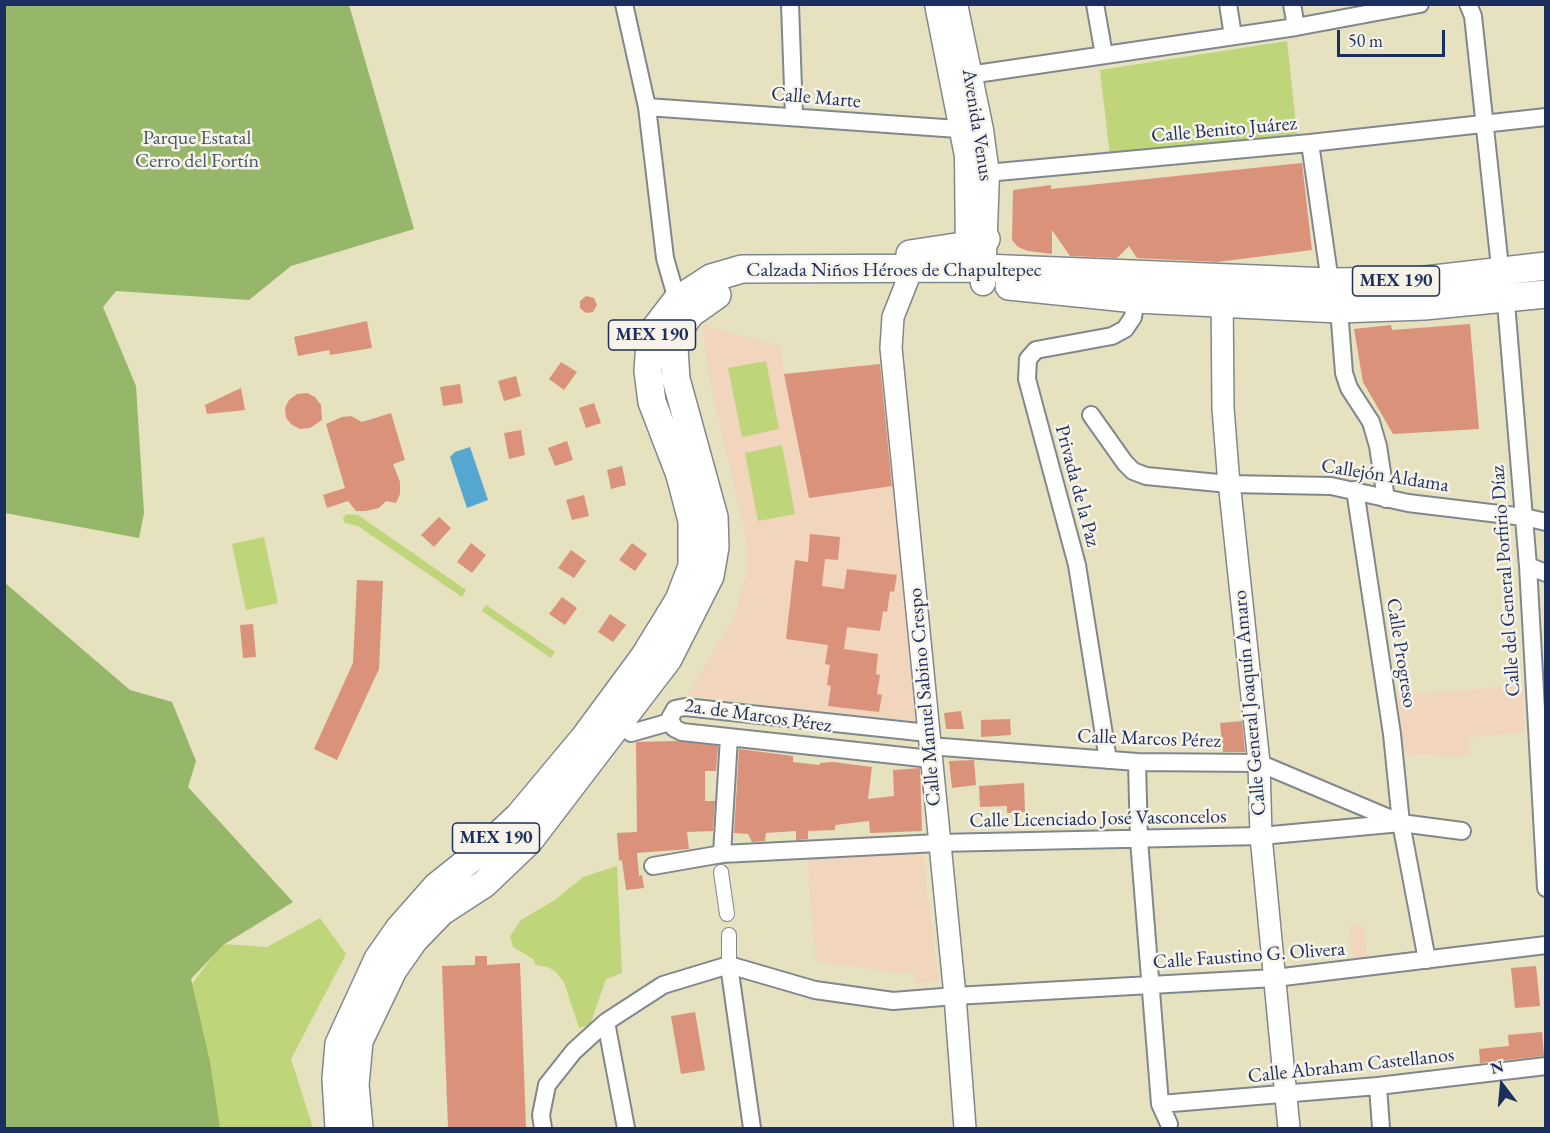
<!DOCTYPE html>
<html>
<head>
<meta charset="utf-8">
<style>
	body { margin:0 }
	#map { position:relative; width:1550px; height:1133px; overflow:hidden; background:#e6e1be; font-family:"EB Garamond",serif }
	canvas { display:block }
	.frame { position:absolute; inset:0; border:6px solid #1b2f5e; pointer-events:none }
	.north { position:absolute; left:1472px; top:1055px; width:60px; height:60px; -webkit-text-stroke:4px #f7f3e8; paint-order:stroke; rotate:344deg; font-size:16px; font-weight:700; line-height:24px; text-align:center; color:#1b2f5e }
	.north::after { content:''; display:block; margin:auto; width:21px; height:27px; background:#1b2f5e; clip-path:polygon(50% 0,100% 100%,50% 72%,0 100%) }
	.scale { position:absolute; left:1337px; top:30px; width:108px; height:27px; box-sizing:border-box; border:3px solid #1b2f5e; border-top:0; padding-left:8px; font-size:18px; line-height:21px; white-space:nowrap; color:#1b2f5e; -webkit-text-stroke:4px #f7f3e8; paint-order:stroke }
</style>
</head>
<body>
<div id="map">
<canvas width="1550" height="1133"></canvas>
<div class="frame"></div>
<div class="north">N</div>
<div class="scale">50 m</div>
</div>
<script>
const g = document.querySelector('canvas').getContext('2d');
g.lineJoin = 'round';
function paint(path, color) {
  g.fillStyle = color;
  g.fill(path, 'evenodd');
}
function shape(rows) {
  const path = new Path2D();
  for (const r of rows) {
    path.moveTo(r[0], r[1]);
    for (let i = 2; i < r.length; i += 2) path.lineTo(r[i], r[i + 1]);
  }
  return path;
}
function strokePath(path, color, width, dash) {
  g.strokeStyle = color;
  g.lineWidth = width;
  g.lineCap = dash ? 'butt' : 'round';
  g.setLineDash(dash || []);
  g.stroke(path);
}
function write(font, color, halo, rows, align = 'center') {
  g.font = font + ' "EB Garamond",serif';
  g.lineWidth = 5;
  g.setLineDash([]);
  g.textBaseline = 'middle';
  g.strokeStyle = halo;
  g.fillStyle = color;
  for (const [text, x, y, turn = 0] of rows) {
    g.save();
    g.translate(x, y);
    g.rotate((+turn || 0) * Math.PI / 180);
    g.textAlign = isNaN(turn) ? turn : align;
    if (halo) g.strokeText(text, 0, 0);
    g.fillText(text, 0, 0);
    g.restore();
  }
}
paint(shape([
	[702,325,780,346,809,498,897,485,917,723,687,696,734,618,747,573,747,541,709,377],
	[1523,685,1524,732,1468,738,1469,756,1406,755,1396,696],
	[922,848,938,981,916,984,914,971,897,973,816,961,807,858],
	[1363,925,1368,963,1353,965,1350,926]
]), '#f1d5bd');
paint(shape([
	[1287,41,1297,134,1110,156,1100,70],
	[766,361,779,429,742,437,728,368],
	[782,445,795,514,758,521,745,453],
	[346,514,358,515,466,590,462,597,358,526,345,523,343,519],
	[264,537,278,603,246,610,232,544],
	[486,605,555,652,551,658,482,611],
	[617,866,622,973,606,979,590,1025,579,1028,564,982,556,972,548,967,536,965,533,959,513,947,510,936,521,920,555,900,583,877],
	[320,918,346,954,291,1059,313,1128,216,1128,182,997,222,944,267,947]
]), '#bed57a');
paint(shape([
	[4,5,349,5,414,229,291,266,249,300,116,291,103,307,136,386,144,513,139,538,5,513],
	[4,582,130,690,172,702,196,761,188,787,293,902,223,945,191,979,210,1062,220,1128,5,1128]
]), '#96b66a');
paint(shape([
	[470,447,488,500,467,508,450,457,455,452]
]), '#55a6d0');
paint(shape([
	[1302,163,1312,250,1217,262,1137,258,1129,246,1117,258,1070,256,1052,230,1052,254,1028,251,1018,247,1012,240,1013,190,1051,185,1051,189],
	[586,296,594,298,597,305,593,312,586,313,580,308,580,301],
	[367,321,372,348,330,355,329,350,298,356,294,337],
	[1470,324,1479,429,1393,434,1363,382,1354,329,1391,325,1392,330],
	[561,362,577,372,564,390,549,379],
	[880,364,892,486,809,498,784,374],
	[516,376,521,396,504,401,498,381],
	[460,384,463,403,443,406,440,387],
	[241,388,245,410,207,414,205,405],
	[307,393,315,397,321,405,322,420,310,428,300,429,292,425,286,418,285,408,289,400,297,394],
	[594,403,601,423,586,428,579,408],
	[391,413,405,460,393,464,400,482,400,494,396,503,386,501,379,508,366,511,356,511,348,501,327,508,323,495,345,488,326,424,342,417,351,416,362,422],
	[521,430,525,455,509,459,504,433],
	[567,441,573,460,555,466,548,448],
	[622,466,626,485,611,489,607,470],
	[584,495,589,516,572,520,566,500],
	[439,517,451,528,434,547,421,535],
	[810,534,840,537,838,560,825,559,822,586,844,589,847,569,897,575,894,592,890,591,887,612,883,611,880,631,847,627,844,649,878,654,876,674,880,675,877,694,882,695,879,712,828,706,831,686,827,685,830,665,825,664,828,645,786,639,795,560,808,562],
	[471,543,486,555,472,573,457,562],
	[632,543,647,554,635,571,619,560],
	[571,550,586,561,574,578,558,568],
	[357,580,383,581,379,669,337,760,314,749,353,663],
	[562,597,577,608,565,625,549,614],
	[610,614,626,625,613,642,598,632],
	[253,624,256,657,243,658,240,625],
	[961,711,964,729,946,729,944,713],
	[1010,719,1011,735,981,737,981,720],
	[1242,721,1245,752,1223,752,1220,723],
	[676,741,718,746,716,771,705,771,705,801,715,801,713,831,687,832,689,849,637,853,639,876,642,875,644,888,626,890,622,860,619,861,617,833,637,832,636,742],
	[739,749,793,756,793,762,819,765,820,763,833,762,872,767,868,799,894,796,893,770,920,768,922,831,870,833,869,821,835,825,835,830,808,831,808,839,796,840,796,831,766,833,765,841,752,842,748,834,734,833],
	[974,760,976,785,952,788,949,761],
	[1024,783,1025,812,1007,813,1007,806,980,807,979,786],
	[475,956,487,956,487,965,520,963,526,1128,448,1128,442,966,475,965],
	[1536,966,1540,1006,1515,1008,1511,968],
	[695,1012,705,1070,681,1074,671,1016],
	[1542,1032,1544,1056,1480,1063,1479,1049,1509,1046,1508,1035]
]), '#da927a');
const pedestrian = shape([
	[721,872,727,914],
	[729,965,729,935]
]);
const minor = shape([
	[624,4,647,107,665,258,677,300],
	[790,4,794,116],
	[1095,4,1104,55],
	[1228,4,1233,36],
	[1292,4,1296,27],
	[1468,4,1473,16,1499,258],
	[969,75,1296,27,1420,4],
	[647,107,972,130],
	[1310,143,1330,282],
	[976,174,1310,143,1546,117],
	[1505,291,1528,566,1546,888],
	[1339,309,1344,373,1349,388,1371,422,1378,446,1386,499],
	[1091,415,1125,463,1133,471,1146,476,1229,484,1331,486,1408,503,1524,517,1546,522],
	[1355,490,1392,734,1401,823,1427,960],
	[1528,566,1546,573],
	[631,733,670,722],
	[928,733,685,707,675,709,670,718,674,728,682,732,931,759],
	[929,746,1137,762,1259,763,1401,823,1462,831],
	[1108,760,1077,565,1027,379,1028,359,1036,350,1112,336,1125,329,1133,317,1136,299],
	[1137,762,1139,840,1160,1104,1169,1124],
	[722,854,729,737],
	[653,866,722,854,938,843,1261,836,1401,823],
	[729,965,752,1128],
	[606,1022,626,1128],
	[1378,1086,1381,1128],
	[1160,1104,1378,1086,1546,1066],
	[543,1128,541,1115,547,1085,574,1051,606,1022,663,985,729,965,815,990,893,1001,955,996,1275,978,1546,945]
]);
const tertiary = shape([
	[912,269,893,317,891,348,955,996,965,1128],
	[1222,290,1223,408,1228,472,1259,763,1261,836,1289,1128]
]);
const secondary = shape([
	[937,4,967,156,968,257],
	[955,4,981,130,987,174,983,283]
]);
const primary = shape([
	[910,254,969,245,986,239],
	[1009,286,1136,299,1339,309,1424,306,1546,294],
	[339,1128,336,1079,339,1044,378,959,399,929,437,886,486,847,519,816,585,737,644,657,679,600,692,566,692,521,680,475,652,402,648,371,650,343,654,330,677,300,711,278,742,269,983,268,1330,282,1417,281,1546,266],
	[359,1128,355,1085,359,1041,393,970,414,940,441,912,484,884,529,841,668,659,710,576,715,547,714,517,676,379,674,348,681,327,690,314,717,295]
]);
strokePath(pedestrian, '#80888e', 16);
strokePath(minor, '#80888e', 20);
strokePath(tertiary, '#80888e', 24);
strokePath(secondary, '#80888e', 27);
strokePath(primary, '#80888e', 30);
strokePath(pedestrian, '#fff', 14);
strokePath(minor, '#fff', 16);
strokePath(tertiary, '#fff', 21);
strokePath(secondary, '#fff', 24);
strokePath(primary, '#fff', 27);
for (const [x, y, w] of [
	[1396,281,87],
	[652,335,87],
	[496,838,87]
]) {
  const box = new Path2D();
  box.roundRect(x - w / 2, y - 15, w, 30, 4.5);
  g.fillStyle = '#f7f3e8';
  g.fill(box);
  strokePath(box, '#1b2f5e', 1.5);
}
write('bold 18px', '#1b2f5e', null, [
	["MEX 190",1396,281],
	["MEX 190",652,335],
	["MEX 190",496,838]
]);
write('20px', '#1b2f5e', '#f7f3e8', [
	["Calle Marte",816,98,5],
	["Avenida Venus",977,125,81],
	["Calle Benito Juárez",1224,130,-5],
	["Calzada Niños Héroes de Chapultepec",894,271],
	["Callejón Aldama",1385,476,9],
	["Privada de la Paz",1077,486,75],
	["Calle del General Porfirio Díaz",1506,581,-94],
	["Calle Progreso",1401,653,81],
	["Calle Manuel Sabino Crespo",925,697,-95],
	["Calle General Joaquín Amaro",1250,703,-95],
	["2a. de Marcos Pérez",758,716,8],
	["Calle Marcos Pérez",1149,739,2],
	["Calle Licenciado José Vasconcelos",1098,819,-1],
	["Calle Faustino G. Olivera",1249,956,-4],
	["Calle Abraham Castellanos",1351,1066,-6]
]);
write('20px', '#445865', '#f7f3e8', [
	["Parque Estatal",197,139],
	["Cerro del Fortín",197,162]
]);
</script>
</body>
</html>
